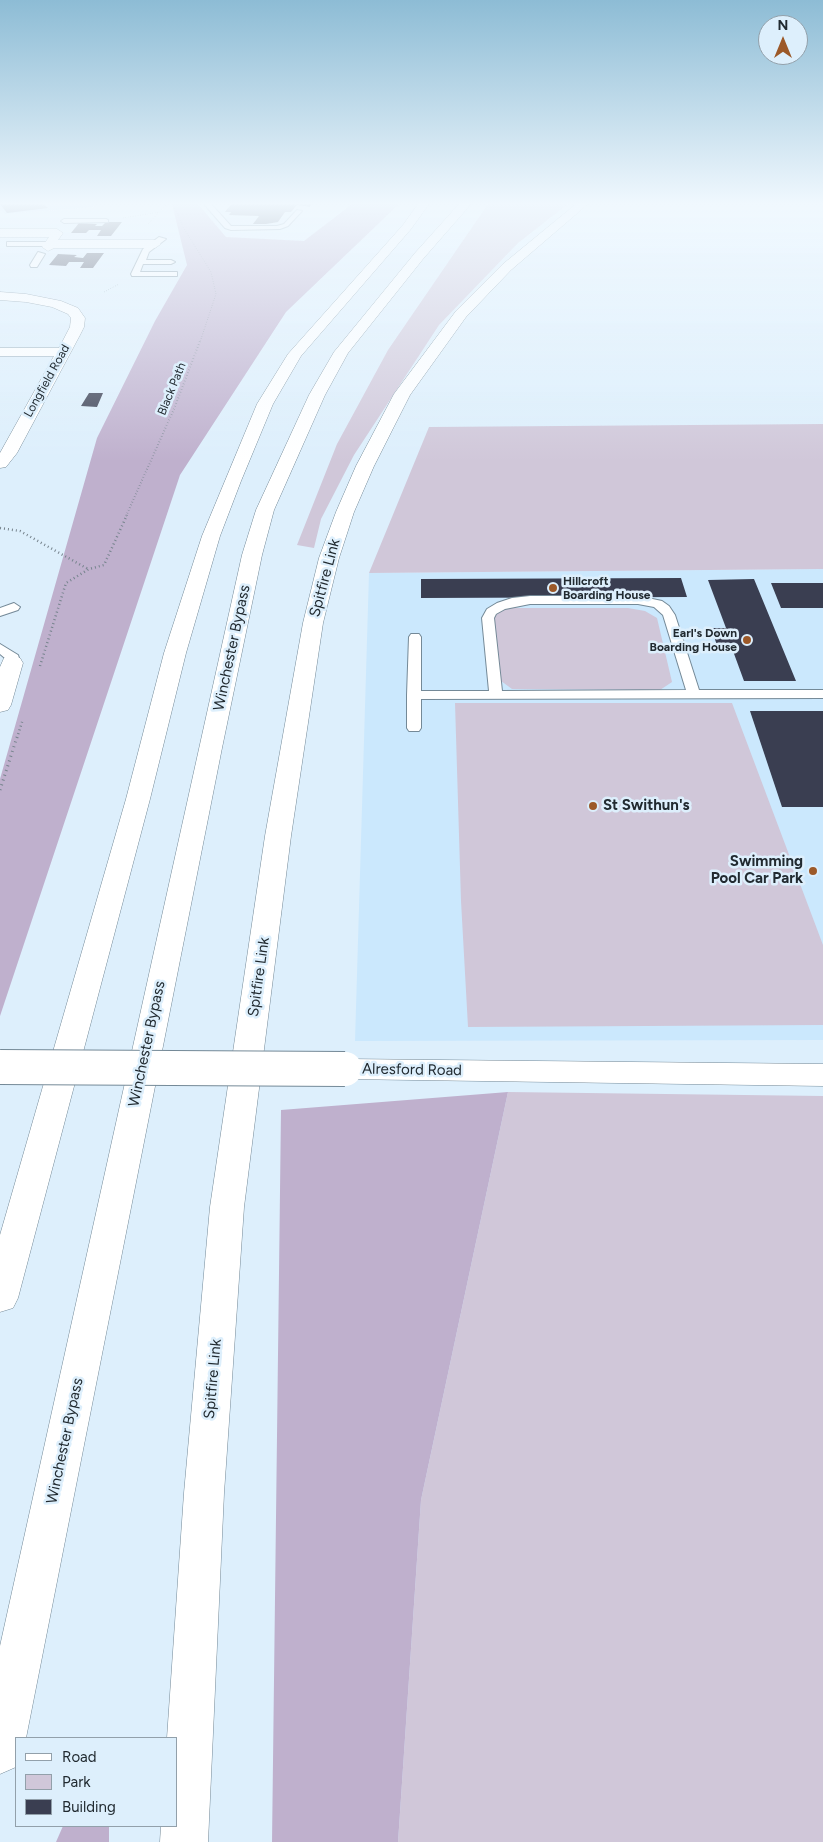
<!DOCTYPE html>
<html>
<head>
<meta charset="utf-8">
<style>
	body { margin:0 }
	#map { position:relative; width:823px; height:1842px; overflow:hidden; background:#ddeffc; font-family:Figtree,sans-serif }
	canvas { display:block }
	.legend { position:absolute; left:15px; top:1737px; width:162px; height:90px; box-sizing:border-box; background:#ddeffc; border:1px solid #92a0aa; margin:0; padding:6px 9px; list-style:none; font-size:15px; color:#212a30 }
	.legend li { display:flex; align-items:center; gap:10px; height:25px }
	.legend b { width:25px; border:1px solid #92a0aa }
	.north { position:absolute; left:758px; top:15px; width:50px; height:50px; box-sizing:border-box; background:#ddeffc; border:1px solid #92a0aa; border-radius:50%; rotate:0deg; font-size:14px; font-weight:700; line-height:20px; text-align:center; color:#212a30 }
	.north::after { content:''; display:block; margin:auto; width:18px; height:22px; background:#9c5929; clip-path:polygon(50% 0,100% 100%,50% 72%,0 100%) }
</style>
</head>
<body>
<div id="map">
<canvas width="823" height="1842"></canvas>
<ul class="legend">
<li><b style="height:6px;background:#fff"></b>Road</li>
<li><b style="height:14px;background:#d0c7d9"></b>Park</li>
<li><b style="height:14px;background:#3a3e51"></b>Building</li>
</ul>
<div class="north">N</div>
</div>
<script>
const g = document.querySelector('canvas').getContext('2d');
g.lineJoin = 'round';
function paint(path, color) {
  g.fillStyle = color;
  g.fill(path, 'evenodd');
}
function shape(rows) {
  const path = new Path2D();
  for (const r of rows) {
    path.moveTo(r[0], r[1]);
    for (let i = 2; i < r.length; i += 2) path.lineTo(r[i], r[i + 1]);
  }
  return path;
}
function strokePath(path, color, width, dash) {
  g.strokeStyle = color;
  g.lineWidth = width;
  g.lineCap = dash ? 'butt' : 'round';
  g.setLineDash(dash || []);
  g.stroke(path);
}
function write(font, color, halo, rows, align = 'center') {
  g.font = font + ' Figtree,sans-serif';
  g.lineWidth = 5;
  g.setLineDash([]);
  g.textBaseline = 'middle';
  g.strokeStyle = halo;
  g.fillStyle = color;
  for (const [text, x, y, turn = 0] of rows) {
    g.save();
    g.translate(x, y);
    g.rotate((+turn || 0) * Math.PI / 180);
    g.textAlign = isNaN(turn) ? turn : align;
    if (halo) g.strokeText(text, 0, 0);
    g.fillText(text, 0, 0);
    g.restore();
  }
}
paint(shape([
	[0,204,93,204,94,207,5,214,0,210],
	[823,569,823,1040,355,1041,369,573]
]), '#cbe8fd');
paint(shape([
	[488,204,568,204,518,243,439,325,354,455,321,519,314,548,297,545,337,444,388,350],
	[823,424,823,569,369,573,429,427],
	[511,608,628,608,645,611,657,618,672,682,660,690,512,689,497,678,490,619,501,610],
	[455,703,732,703,823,945,823,1025,468,1027,461,901],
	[508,1092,823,1096,823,1842,398,1842,421,1500]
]), '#d0c7d9');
paint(shape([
	[172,204,198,204,226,237,304,241,352,204,399,204,286,312,180,475,0,1016,0,779,97,438,155,321,187,265],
	[508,1092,421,1500,398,1842,272,1842,281,1110],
	[63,1826,109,1826,109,1842,56,1842]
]), '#bfb0cd');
paint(shape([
	[0,204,43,204,48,208,7,213],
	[231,204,311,204,310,207,297,205,291,212,285,212,278,222,266,224,253,224,259,216,229,215,231,212,225,212],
	[106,222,122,222,111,236,97,236,101,230,89,230,86,233,71,233,79,223,97,224,95,226,102,226],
	[87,253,104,253,93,268,80,268,84,262,69,262,66,266,49,265,58,254,77,255,74,257,83,258],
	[89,393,103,393,97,407,81,406],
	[681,578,687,597,421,598,421,579],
	[754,579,796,681,744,681,733,651,719,651,711,628,726,628,708,580],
	[771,583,823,583,823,608,781,608],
	[750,711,823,711,823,807,782,807]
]), '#3a3e51');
const lane = shape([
	[204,204,211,204,231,226,277,226,284,224,297,210,302,211,288,226,280,229,231,230,225,228,204,204],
	[106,219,108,220,108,222,64,223,61,221,64,219,106,219],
	[159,237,166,239,149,252,146,260,171,260,175,262,171,264,143,264,140,272,177,272,177,276,132,276,131,274,143,249,159,237],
	[7,242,51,242,55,244,51,246,7,246,7,242],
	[38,252,45,254,37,267,31,267,30,265,38,252],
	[530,596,638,596,662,601,669,606,675,615,699,690,823,690,823,698,421,699,421,728,419,731,409,731,407,728,407,695,409,637,411,634,419,634,421,637,421,691,489,691,482,618,487,609,497,603,512,598,530,596],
	[530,604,638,604,654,607,663,615,686,690,502,691,494,618,496,614,505,609,530,604],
	[14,603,20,607,18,610,0,616,0,608,14,603],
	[0,644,18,655,19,658,17,666,7,666,6,659,0,654,0,644]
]);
const street = shape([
	[0,229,57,229,63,233,58,240,155,240,161,244,155,248,54,248,48,251,42,247,49,237,0,237,0,229],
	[0,292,26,294,61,301,78,308,85,318,84,327,80,335,17,453,6,467,0,468,0,453,54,356,0,356,0,348,59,348,70,327,71,318,68,314,52,307,26,302,0,300,0,292],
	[12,657,20,658,23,663,11,705,8,710,0,712,0,667,4,658,12,657]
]);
const secondary = shape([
	[345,1059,823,1064,823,1086,345,1079,334,1076,330,1069,334,1062,345,1059]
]);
const highway = shape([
	[418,204,429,204,411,229,301,356,273,404,241,481,220,536,186,653,150,799,18,1298,13,1308,0,1312,0,1235,126,799,164,653,202,536,257,404,288,354,403,225,418,204],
	[459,204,471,204,423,259,348,353,325,395,274,510,262,555,222,748,26,1738,16,1738,16,1767,0,1774,0,1646,242,555,256,510,309,395,334,352,415,253,459,204],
	[576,204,588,204,511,270,466,317,410,395,374,466,354,512,339,558,323,623,291,836,244,1207,224,1493,208,1842,160,1842,161,1826,176,1826,176,1738,167,1738,184,1493,210,1207,265,836,303,623,319,558,336,512,356,466,394,394,456,311,503,264,576,204]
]);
strokePath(lane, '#748997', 2);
strokePath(street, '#748997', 1);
strokePath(secondary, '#748997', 1);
strokePath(highway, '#748997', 1);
strokePath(shape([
	[173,204,183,227,211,272,216,294,200,342],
	[123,218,160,212],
	[148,224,167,204],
	[104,292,119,284]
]), '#77848e', 1, [0.5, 2]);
strokePath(shape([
	[126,516,174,409,200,341]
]), '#77848e', 2, [0.5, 2.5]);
strokePath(shape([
	[0,528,20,531,88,569],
	[40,666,66,583,89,569,104,565,127,515],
	[17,738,23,719]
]), '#77848e', 2.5, [1, 3]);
strokePath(shape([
	[0,790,17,737]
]), '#77848e', 3, [1, 4]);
paint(lane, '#fff');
paint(street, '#fff');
paint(secondary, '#fff');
paint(highway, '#fff');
const secondaryBridge = shape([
	[0,1067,345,1069]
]);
strokePath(secondaryBridge, '#748997', 36, []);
strokePath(secondaryBridge, '#fff', 34);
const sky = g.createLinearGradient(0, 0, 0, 462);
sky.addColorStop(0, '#8dbcd5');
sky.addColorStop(0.44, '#f0f8fe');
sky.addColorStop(1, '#f0f8fe00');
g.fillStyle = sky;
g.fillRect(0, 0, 823, 462);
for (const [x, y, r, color] of [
	[553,588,5,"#9c5929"],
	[747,640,5,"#9c5929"],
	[593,806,5,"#9c5929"],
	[813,871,5,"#9c5929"]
]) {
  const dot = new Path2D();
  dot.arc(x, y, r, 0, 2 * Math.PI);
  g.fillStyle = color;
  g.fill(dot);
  strokePath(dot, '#ddeffc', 2);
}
write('12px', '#212a30', '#ddeffc', [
	["Longfield Road",47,381,-61],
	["Black Path",172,389,-68]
]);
write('bold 12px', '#212a30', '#ddeffc', [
	["Hillcroft",563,581],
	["Boarding House",563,595],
	["Earl's Down",737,633,"right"],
	["Boarding House",737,647,"right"]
], 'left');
write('15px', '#212a30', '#ddeffc', [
	["Spitfire Link",325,578,-75],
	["Winchester Bypass",232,648,-78],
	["Spitfire Link",259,977,-82],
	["Winchester Bypass",147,1044,-78],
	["Alresford Road",412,1070,1],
	["Spitfire Link",213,1379,-85],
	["Winchester Bypass",65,1441,-78]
]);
write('bold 15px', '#212a30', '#ddeffc', [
	["St Swithun's",603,806],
	["Swimming",803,862,"right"],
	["Pool Car Park",803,879,"right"]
], 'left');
</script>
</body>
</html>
